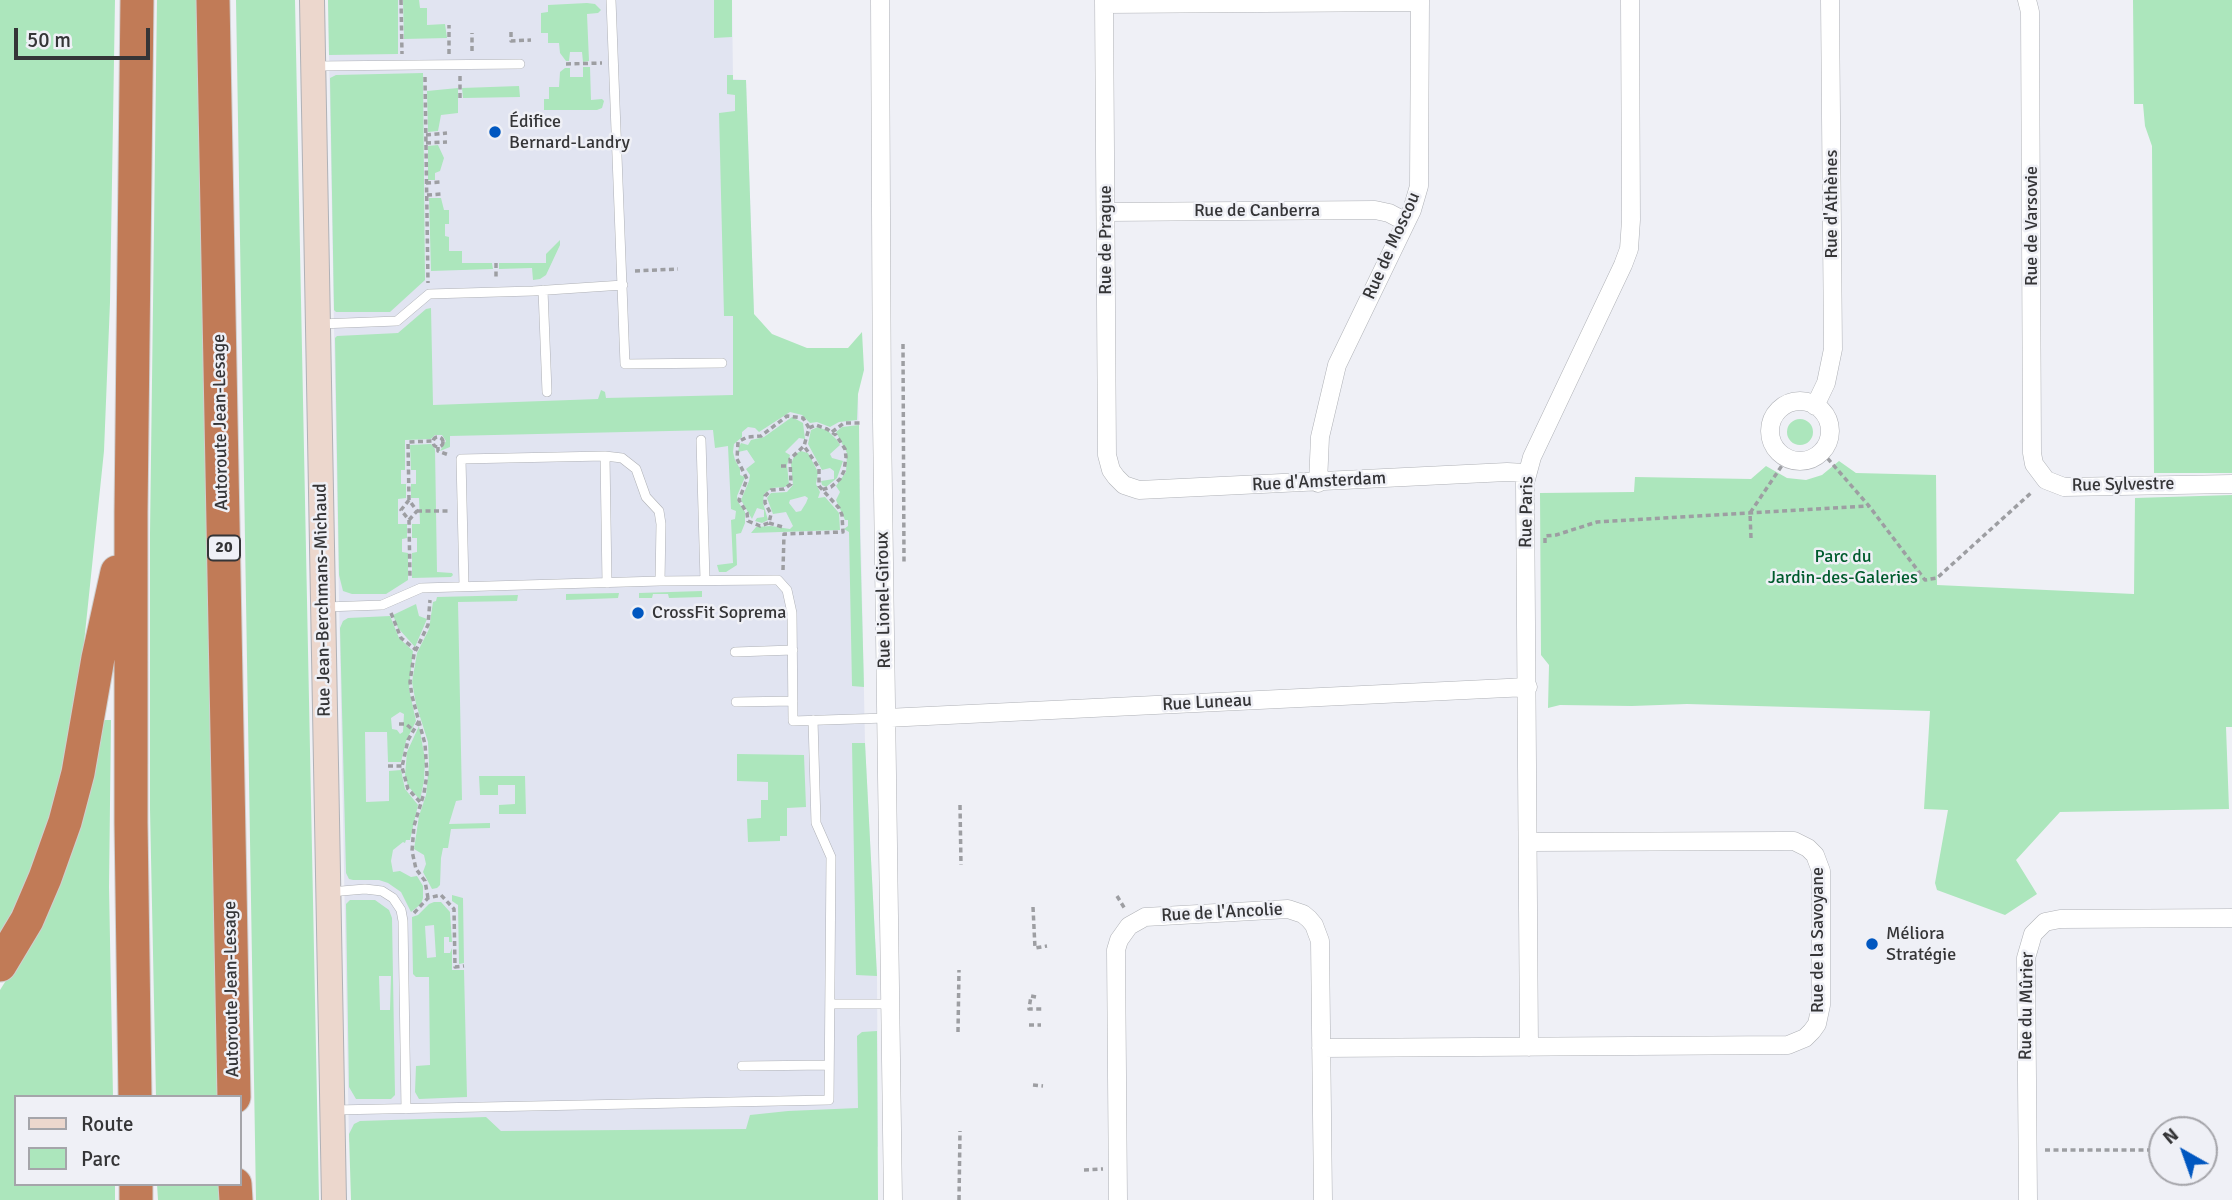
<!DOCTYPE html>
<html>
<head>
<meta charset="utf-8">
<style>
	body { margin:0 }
	#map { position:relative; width:2232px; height:1200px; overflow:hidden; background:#eff0f6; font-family:Signika,sans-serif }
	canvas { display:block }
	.legend { position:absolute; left:14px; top:1095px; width:228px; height:91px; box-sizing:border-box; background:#eff0f6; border:2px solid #a5a5aa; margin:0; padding:9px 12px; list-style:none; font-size:21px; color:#353537 }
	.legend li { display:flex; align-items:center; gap:14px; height:35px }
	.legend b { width:35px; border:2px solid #a5a5aa }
	.north { position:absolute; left:2148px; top:1116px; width:70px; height:70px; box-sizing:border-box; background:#eff0f6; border:2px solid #a5a5aa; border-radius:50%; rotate:320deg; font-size:19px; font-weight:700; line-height:28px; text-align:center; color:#353537 }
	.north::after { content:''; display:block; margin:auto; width:24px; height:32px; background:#0057c0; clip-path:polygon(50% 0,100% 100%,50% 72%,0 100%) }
	.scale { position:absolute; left:14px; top:28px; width:136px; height:32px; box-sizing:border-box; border:4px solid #353537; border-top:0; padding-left:9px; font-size:21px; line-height:24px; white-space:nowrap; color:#353537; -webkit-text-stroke:5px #eff0f6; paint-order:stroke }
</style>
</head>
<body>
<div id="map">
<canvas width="2232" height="1200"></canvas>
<ul class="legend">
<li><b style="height:9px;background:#ecd7cd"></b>Route</li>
<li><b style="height:19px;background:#ace6bc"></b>Parc</li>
</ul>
<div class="north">N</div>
<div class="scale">50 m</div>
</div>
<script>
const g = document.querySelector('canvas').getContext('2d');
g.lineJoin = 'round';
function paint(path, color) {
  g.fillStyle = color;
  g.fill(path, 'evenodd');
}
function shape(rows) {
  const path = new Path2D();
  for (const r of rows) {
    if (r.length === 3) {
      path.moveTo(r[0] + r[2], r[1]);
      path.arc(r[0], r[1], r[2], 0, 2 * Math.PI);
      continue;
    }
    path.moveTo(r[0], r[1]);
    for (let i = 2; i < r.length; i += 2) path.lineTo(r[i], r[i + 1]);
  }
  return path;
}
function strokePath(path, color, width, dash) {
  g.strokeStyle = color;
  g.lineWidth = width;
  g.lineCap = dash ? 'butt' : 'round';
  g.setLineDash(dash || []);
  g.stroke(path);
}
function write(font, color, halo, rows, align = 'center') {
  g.font = font + ' Signika,sans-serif';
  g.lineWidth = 5;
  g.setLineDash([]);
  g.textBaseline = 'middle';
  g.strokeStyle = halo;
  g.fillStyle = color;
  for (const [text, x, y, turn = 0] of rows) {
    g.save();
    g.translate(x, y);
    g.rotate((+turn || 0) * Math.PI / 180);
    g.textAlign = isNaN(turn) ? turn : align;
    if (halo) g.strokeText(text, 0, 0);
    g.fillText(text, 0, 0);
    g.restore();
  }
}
paint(shape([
	[328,0,732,0,733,79,746,80,754,314,751,392,858,394,865,743,877,976,878,1147,349,1142]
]), '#e1e4f1');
paint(shape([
	[0,0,115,0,110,302,104,451,82,662,60,776,49,819,34,867,0,936],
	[157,0,198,0,217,1097,156,1097,150,809,150,534],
	[236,0,295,0,319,1200,256,1200],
	[328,0,398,0,398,54,329,55],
	[403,0,419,0,420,8,427,8,427,25,445,24,447,38,404,39],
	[714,0,732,0,732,37,714,38],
	[2133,0,2232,0,2232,473,2154,473,2152,146,2145,126,2143,104,2134,104],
	[587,3,595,4,601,10,598,13,587,14,589,61,583,62,582,52,570,52,569,61,566,61,560,53,559,43,548,43,548,33,541,33,541,13,548,12,548,5],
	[583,67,590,67,591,100,602,99,604,101,602,108,597,110,544,110,544,99,549,99,549,87,559,87,560,72,565,68,570,68,570,77,583,77],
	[423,73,425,280,390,312,336,312,334,310,330,78,336,75],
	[727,75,733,75,733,80,746,80,754,314,772,334,807,348,848,348,862,332,864,370,858,394,857,420,839,422,830,427,817,422,810,423,802,415,790,412,759,432,755,428,748,427,742,432,742,437,734,444,733,452,735,460,740,469,740,475,745,477,737,496,738,502,745,512,745,523,741,533,736,534,737,565,726,572,719,572,717,565,733,563,731,520,735,519,736,511,731,509,728,446,715,448,713,430,450,436,450,447,440,451,446,441,442,435,435,435,431,439,405,440,405,470,401,470,401,484,406,484,406,498,398,499,398,524,407,524,407,538,402,539,402,552,408,553,408,580,386,594,352,594,343,591,339,575,335,338,337,336,398,333,426,309,431,308,433,405,598,399,601,390,605,392,606,398,733,395,733,316,724,316,719,113,735,111,735,95,727,94],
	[519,86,520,97,463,98,462,88],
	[458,88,458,113,441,115,438,131,428,132,427,91],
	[438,145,444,158,440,171,435,173,435,180,428,180,428,146],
	[429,198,441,198,444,210,449,210,449,224,445,224,445,236,449,237,449,251,462,251,462,263,492,263,493,269,431,271],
	[560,240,560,245,546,275,540,279,533,280,532,268,499,269,499,263,546,263,546,254],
	[792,417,803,423,805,439,799,438,785,452,790,455,787,465,789,484,785,487,772,488,764,494,763,503,768,520,762,523,755,521,757,518,764,517,764,510,757,508,752,519,741,500,749,481,750,475,746,469,755,462,747,450,738,452,739,447,741,443,748,445,751,440,764,437],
	[1800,432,13],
	[859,425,860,533,864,687,852,686,849,532,844,529,848,526,848,520,845,520,836,500,840,492,836,486,846,472,847,453,836,432,842,427],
	[818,427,828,431,837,440,840,445,830,454,832,458,843,461,837,478,826,487,822,485,821,481,834,479,834,471,830,468,822,470,808,444,811,430],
	[431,444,435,449,437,572,452,573,453,575,451,577,412,578,412,553,417,552,417,538,412,538,412,524,420,524,419,498,411,498,411,484,416,484,416,470,411,470,410,445],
	[801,451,808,453,818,472,816,484,820,492,818,498,825,497,839,513,840,530,751,533,756,527,771,526,790,529,793,526,786,512,773,514,767,498,771,493,787,492,793,485,791,464,795,454],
	[805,496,808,498,806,503,801,511,796,512,789,503,790,500],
	[1839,461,1856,473,1936,475,1937,585,2134,594,2135,498,2232,495,2232,727,2226,727,2229,809,2060,812,2016,860,2037,894,2005,915,1937,890,1935,883,1948,810,1924,809,1930,711,1687,704,1632,706,1560,705,1548,708,1549,665,1541,655,1540,493,1634,492,1635,477,1751,479,1766,466,1787,478,1806,480,1822,475],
	[702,591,702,597,669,598,668,594,653,594,652,598,639,598,639,593],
	[619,593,618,598,566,600,566,594],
	[518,595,517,601,458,602,462,800,456,801,449,824,490,823,490,828,451,829,448,848,443,848,441,858,440,885,437,888,432,889,423,872,426,864,424,855,414,849,419,816,426,795,429,765,428,742,416,704,412,682,417,653,429,629,433,602,436,601,437,597],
	[416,604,419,616,427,619,415,647,398,628,393,615],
	[390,616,399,638,413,651,409,689,416,721,406,741,401,762,388,762,387,732,365,732,366,802,389,801,389,771,401,770,405,789,418,805,410,840,406,840,405,843,403,842,393,850,391,861,393,872,400,871,411,877,417,876,423,886,423,898,421,904,411,912,401,892,388,883,379,880,353,880,349,879,346,873,340,628,343,621,348,618],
	[400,712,404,714,403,732,400,734,397,730,392,729,391,718],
	[96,720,111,720,109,887,113,1097,16,1097,16,1184,115,1184,115,1200,0,1200,0,990,25,950],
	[419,726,425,759,424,781,420,800,408,786,405,775,407,752],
	[852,743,865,743,877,976,856,975],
	[737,754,804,755,806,807,787,808,787,836,780,836,780,841,748,842,747,819,761,818,761,800,768,800,768,782,737,781],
	[479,776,525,776,526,814,499,814,499,805,515,804,515,785,498,785,498,795,480,795],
	[452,895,463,898,464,963,459,964,458,905,452,901],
	[350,900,375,900,389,910,392,918,395,1095,391,1099,356,1099,349,1087,346,904],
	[379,976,391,976,390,1010,380,1010],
	[434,902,441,902,450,912,452,942,449,942,449,937,444,937,444,953,450,953,452,948,452,970,464,970,467,1097,419,1099,415,1092,416,1066,430,1065,429,977,416,977,413,974,412,917,418,915,429,904],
	[434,925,436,957,427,958,425,926],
	[877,1031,878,1200,351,1200,349,1134,354,1124,360,1121,486,1117,501,1131,746,1129,750,1115,788,1111,858,1108,857,1036,862,1032],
	[157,1184,219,1184,219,1200,158,1200]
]), '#ace6bc');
const lane = shape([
	[611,0,625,364,722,363],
	[315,66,520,64],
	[543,290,547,392],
	[320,324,397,321,429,294,533,291,623,285],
	[701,440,705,580],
	[605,456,607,583],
	[464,586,461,459,605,456,622,458,636,469,646,497,659,511,661,524,660,581,774,580,778,580,787,590,792,613,793,721,886,718],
	[325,607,382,605,421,588,660,581],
	[735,652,793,650],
	[736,702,793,701],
	[330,892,365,889,382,891,393,898,401,910,403,921,406,1109],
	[830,1004,890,1004],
	[742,1066,829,1065],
	[334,1110,829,1100,831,857,816,823,813,720]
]);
const street = shape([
	[880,0,882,421,893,1200],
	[1104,0,1107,455,1111,470,1116,477,1124,485,1139,490,1507,472,1526,473],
	[2027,0,2030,12,2032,453,2034,464,2046,480,2064,487,2232,484],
	[1104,4,1420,2],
	[1106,212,1375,210,1389,213,1406,222],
	[1800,431,30],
	[1815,406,1826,383,1833,349,1830,0],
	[1318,483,1320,437,1337,365,1412,210,1419,186,1420,0],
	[886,718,1528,687],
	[1529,1047,1525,483,1532,457,1623,265,1629,249,1631,220,1630,0],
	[1321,1048,1788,1045,1805,1038,1812,1031,1817,1024,1821,1005,1821,871,1815,855,1808,848,1794,841,1785,841,1528,842],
	[1118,1200,1116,950,1119,940,1129,926,1145,917,1288,909,1303,914,1309,919,1314,925,1320,941,1323,1200],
	[2028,1200,2026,958,2033,934,2045,922,2060,919,2232,918]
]);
const secondary = shape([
	[312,0,334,1200]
]);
const highway = shape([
	[213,0,234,1097],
	[0,965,27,920,45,878,65,822,78,773,98,658,117,572],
	[135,1097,131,823,131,512,137,0],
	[136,1184,136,1200],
	[235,1184,236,1200]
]);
strokePath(lane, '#afb1b6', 10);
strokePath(street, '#afb1b6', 19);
strokePath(secondary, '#afb1b6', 26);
strokePath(highway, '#cfcfcf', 35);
strokePath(shape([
	[401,0,402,54],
	[511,32,511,41,531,40],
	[472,51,472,33],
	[449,54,449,25],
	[566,64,602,63],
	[460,76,460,98],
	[425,77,428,283],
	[426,135,447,133],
	[426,143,447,142],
	[426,183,440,182],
	[427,195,441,194],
	[496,263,496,278],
	[635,271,678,269],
	[903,344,904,564],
	[809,428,803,418,787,416,761,436,747,437,738,442,737,459,747,479,739,500,747,513,748,521,760,526,769,523,771,514,765,503,765,496,771,490,784,489,791,484,790,459,804,446,809,428,816,425,827,429,836,435,845,449,846,457,844,471,840,479,831,487,821,490],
	[832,432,844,423,860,423],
	[438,442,5],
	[438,447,438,451,449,455],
	[1822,452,1869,506,1925,580,1937,578,2032,492],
	[781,466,789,466],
	[409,500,408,442,433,441],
	[417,511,450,511],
	[409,520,417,511,409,500,401,510,409,520,410,579],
	[769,523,783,527],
	[1751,538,1750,513,1787,458],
	[1545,543,1545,536,1556,535,1597,522,1869,506],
	[783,570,784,534,843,532,842,515,839,508,819,486,819,468,804,446],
	[391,613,401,638,416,650],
	[419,721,408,740,402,767,408,789,421,803],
	[399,724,406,724,413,730],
	[388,766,402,766],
	[960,805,961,865],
	[1117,896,1125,909],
	[428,898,425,881,416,869,412,851,414,826,424,793,427,774,425,744,412,696,410,682,414,654,428,625,430,600],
	[1033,907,1035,948,1047,946],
	[414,913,428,898,441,895,454,909,455,967,464,966],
	[1036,997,1031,996,1029,1009,1042,1009],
	[1029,1025,1041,1025],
	[958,1032,959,970],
	[1033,1085,1043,1086],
	[2204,1149,2221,1149],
	[2045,1150,2162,1150],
	[1084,1170,1103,1169],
	[959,1200,960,1131]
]), '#9d9ea2', 3.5, [5, 3.5]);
strokePath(lane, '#fff', 9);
strokePath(street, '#fff', 18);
strokePath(secondary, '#ecd7cd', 24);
strokePath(highway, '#c17b57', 33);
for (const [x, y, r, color] of [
	[495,132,7,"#0057c0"],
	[638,613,7,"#0057c0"],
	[1872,944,7,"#0057c0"]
]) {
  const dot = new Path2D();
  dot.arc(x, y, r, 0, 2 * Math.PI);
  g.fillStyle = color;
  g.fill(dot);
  strokePath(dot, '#eff0f6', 2.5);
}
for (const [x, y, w] of [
	[224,548,32]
]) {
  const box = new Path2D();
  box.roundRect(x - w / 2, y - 12.5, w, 25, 5);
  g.fillStyle = '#eff0f6';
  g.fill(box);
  strokePath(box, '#353537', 2);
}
write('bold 16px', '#353537', null, [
	["20",224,548]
]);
write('18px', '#353537', '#eff0f6', [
	["Édifice",509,122],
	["Bernard-Landry",509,143],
	["CrossFit Soprema",652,613],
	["Méliora",1886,934],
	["Stratégie",1886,955]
], 'left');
write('18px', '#353537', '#eff0f6', [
	["Rue d'Athènes",1832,204,-90],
	["Rue de Canberra",1257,211],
	["Rue de Varsovie",2032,226,-90],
	["Rue de Prague",1106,240,-90],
	["Rue de Moscou",1392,246,-66],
	["Autoroute Jean-Lesage",221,422,-91],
	["Rue d'Amsterdam",1319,482,-3],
	["Rue Sylvestre",2123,485,-1],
	["Rue Paris",1527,512,-89],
	["Rue Jean-Berchmans-Michaud",323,600,-91],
	["Rue Lionel-Giroux",884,600,-91],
	["Rue Luneau",1207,703,-3],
	["Rue de l'Ancolie",1222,913,-3],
	["Rue de la Savoyane",1818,940,-90],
	["Autoroute Jean-Lesage",232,989,-91],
	["Rue du Mûrier",2027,1006,-89]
]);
write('18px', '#005b2d', '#eff0f6', [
	["Parc du",1843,557],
	["Jardin-des-Galeries",1843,578]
]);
</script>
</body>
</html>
